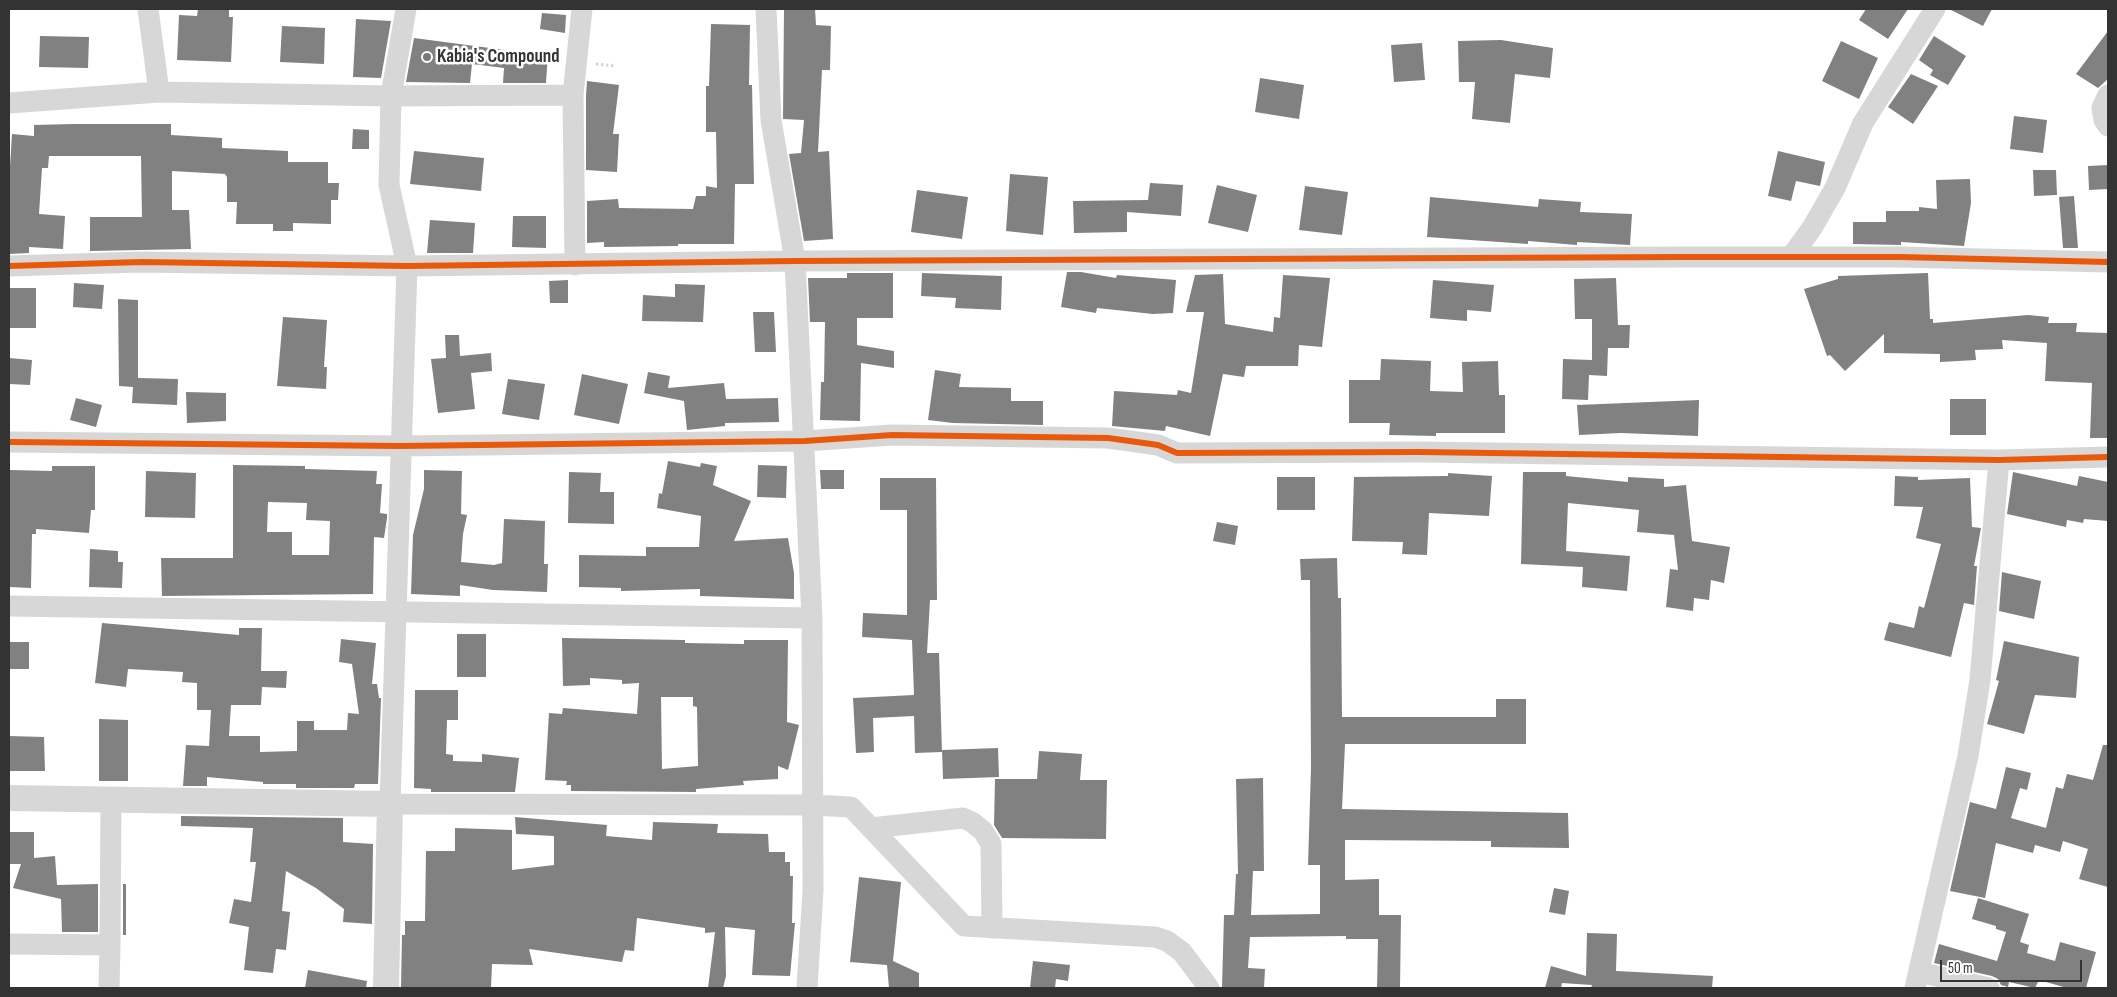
<!DOCTYPE html>
<html>
<head>
<meta charset="utf-8">
<style>
	body { margin:0 }
	#map { position:relative; width:2117px; height:997px; overflow:hidden; background:#fff; font-family:"Sofia Sans Condensed",sans-serif }
	canvas { display:block }
	.frame { position:absolute; inset:0; border:10px solid #333; pointer-events:none }
	.scale { position:absolute; left:1940px; top:960px; width:142px; height:22px; box-sizing:border-box; border:2px solid #333; border-top:0; padding-left:6px; font-size:15px; line-height:18px; white-space:nowrap; color:#333; -webkit-text-stroke:4px #fff; paint-order:stroke }
</style>
</head>
<body>
<div id="map">
<canvas width="2117" height="997"></canvas>
<div class="frame"></div>
<div class="scale">50 m</div>
</div>
<script>
const g = document.querySelector('canvas').getContext('2d');
g.lineJoin = 'round';
function paint(path, color) {
  g.fillStyle = color;
  g.fill(path, 'evenodd');
}
function shape(rows) {
  const path = new Path2D();
  for (const r of rows) {
    path.moveTo(r[0], r[1]);
    for (let i = 2; i < r.length; i += 2) path.lineTo(r[i], r[i + 1]);
  }
  return path;
}
function strokePath(path, color, width, dash) {
  g.strokeStyle = color;
  g.lineWidth = width;
  g.lineCap = dash ? 'butt' : 'round';
  g.setLineDash(dash || []);
  g.stroke(path);
}
function write(font, color, halo, rows, align = 'center') {
  g.font = font + ' "Sofia Sans Condensed",sans-serif';
  g.lineWidth = 5;
  g.setLineDash([]);
  g.textBaseline = 'middle';
  g.strokeStyle = halo;
  g.fillStyle = color;
  for (const [text, x, y, turn = 0] of rows) {
    g.save();
    g.translate(x, y);
    g.rotate((+turn || 0) * Math.PI / 180);
    g.textAlign = isNaN(turn) ? turn : align;
    if (halo) g.strokeText(text, 0, 0);
    g.fillText(text, 0, 0);
    g.restore();
  }
}
paint(shape([
	[198,9,229,9,229,17,233,17,231,62,177,60,179,15,197,16],
	[784,9,815,9,816,25,831,26,830,70,822,70,818,152,829,151,833,239,804,241,789,154,801,153,804,120,783,119],
	[1866,9,1908,9,1888,39,1859,20],
	[1949,9,1992,9,1983,26],
	[542,13,566,15,565,33,540,29],
	[356,19,391,21,381,78,353,77],
	[711,24,750,25,749,85,752,85,754,184,735,184,734,244,678,244,678,246,604,247,604,242,587,243,587,201,618,199,619,208,693,209,696,196,706,196,706,186,717,188,716,132,706,132,706,86,709,86],
	[282,26,325,28,324,64,280,62],
	[2108,31,2108,79,2098,88,2076,74],
	[40,36,89,37,88,68,39,67],
	[1934,36,1966,56,1948,85,1930,75,1933,70,1919,60],
	[414,38,505,50,548,53,546,83,503,83,504,68,472,64,470,83,406,82],
	[1501,40,1553,48,1550,78,1515,74,1510,123,1472,119,1475,82,1459,82,1458,41],
	[1841,41,1878,58,1859,99,1822,81],
	[1422,43,1425,80,1394,82,1391,45],
	[1911,74,1938,86,1913,124,1888,107],
	[1260,78,1304,85,1299,119,1255,112],
	[587,81,619,85,613,134,619,134,617,172,586,170,586,96],
	[2014,116,2047,120,2043,153,2010,149],
	[74,124,171,124,171,135,222,138,222,148,288,151,288,162,328,162,328,183,339,183,338,200,331,200,331,224,293,223,293,231,273,231,273,224,236,224,237,202,227,202,227,177,225,174,172,171,172,210,189,210,191,249,90,251,90,217,142,217,141,156,49,156,48,168,42,168,39,214,65,216,63,249,29,247,29,253,9,254,9,183,12,134,34,136,34,125],
	[353,129,369,130,369,149,352,149],
	[414,151,484,158,481,191,410,184],
	[1778,151,1825,162,1820,186,1796,181,1791,201,1768,196],
	[2108,165,2108,189,2089,190,2088,166],
	[2033,170,2056,170,2057,195,2034,196],
	[1010,174,1048,177,1043,235,1006,231],
	[1970,179,1971,203,1964,246,1901,242,1901,245,1853,244,1853,222,1886,222,1886,211,1919,211,1919,207,1937,209,1936,180],
	[1150,183,1183,185,1181,216,1127,212,1127,232,1074,233,1073,201,1148,200],
	[1217,185,1257,195,1248,232,1208,223],
	[1305,186,1348,192,1342,235,1299,230],
	[917,190,968,197,962,239,911,232],
	[2074,196,2078,248,2063,248,2059,197],
	[1430,197,1538,207,1539,199,1581,202,1580,212,1632,214,1630,245,1577,242,1577,245,1528,241,1528,244,1427,237],
	[513,216,546,216,546,248,512,247],
	[430,220,475,223,473,253,427,253],
	[1067,272,1081,272,1116,278,1117,275,1176,280,1173,313,1153,314,1097,308,1096,313,1061,307],
	[847,273,893,273,893,318,857,318,857,345,894,351,894,368,861,363,860,421,820,420,821,382,824,382,825,322,810,322,808,278,847,278],
	[922,273,1002,276,1001,310,955,308,956,298,921,296],
	[1928,273,1930,319,1933,319,1933,323,2028,315,2049,317,2048,323,2077,323,2076,332,2108,333,2108,438,2090,438,2092,383,2045,381,2047,343,2002,340,2003,349,1975,350,1976,360,1940,362,1940,354,1884,353,1884,334,1845,371,1830,355,1827,356,1804,289,1838,279,1838,276],
	[1223,274,1225,324,1273,332,1274,317,1280,318,1283,275,1330,278,1322,347,1299,345,1298,366,1246,366,1244,377,1223,374,1210,436,1166,426,1165,431,1112,426,1114,391,1177,395,1178,390,1191,393,1204,312,1186,312,1195,275],
	[1616,278,1618,325,1630,325,1629,348,1608,348,1607,376,1589,375,1588,400,1562,399,1563,359,1592,360,1592,319,1575,319,1574,279],
	[568,280,568,303,550,303,549,281],
	[1433,280,1494,285,1491,312,1467,310,1467,321,1430,318],
	[74,283,104,285,102,309,73,307],
	[675,284,705,285,703,322,642,321,643,295,675,297],
	[9,288,36,288,36,328,9,328],
	[118,299,138,300,138,378,178,379,177,405,132,403,133,387,119,386],
	[753,312,774,312,776,352,755,352],
	[283,317,327,320,324,367,327,367,326,389,277,386],
	[445,335,459,335,460,356,491,353,492,371,471,373,475,409,438,413,431,359,446,358],
	[9,358,32,360,30,385,9,384],
	[1381,359,1431,361,1430,391,1463,392,1462,362,1498,361,1499,395,1505,395,1505,433,1436,433,1436,436,1389,435,1390,423,1349,423,1349,380,1380,380],
	[935,370,961,374,959,387,1011,388,1011,401,1043,401,1043,425,953,423,928,420],
	[648,372,670,376,668,388,724,383,726,399,778,398,779,422,725,423,725,426,687,430,684,401,644,393],
	[582,374,628,384,619,424,574,415],
	[508,379,545,384,539,420,502,414],
	[186,392,226,393,226,421,187,423],
	[76,398,102,405,96,427,70,420],
	[1950,399,1986,399,1986,435,1950,435],
	[1699,400,1698,436,1621,433,1579,435,1577,405],
	[668,461,700,467,701,463,717,466,713,485,751,501,734,541,788,538,794,573,794,599,700,596,700,589,621,591,621,588,579,587,579,555,646,556,646,547,699,547,701,516,657,508,659,493,662,494],
	[233,465,305,466,305,469,377,471,376,484,382,484,380,513,387,514,387,518,384,538,374,537,373,594,162,596,161,558,233,558],
	[268,502,307,503,306,520,330,521,329,555,292,555,292,532,267,532],
	[758,465,787,466,786,498,757,497],
	[52,466,95,466,95,510,91,510,89,533,36,529,36,534,32,534,31,588,9,587,9,470,52,471],
	[424,470,462,471,461,514,467,515,463,534,461,562,494,565,502,563,504,519,545,521,544,564,548,564,547,592,493,590,460,585,460,596,411,594,413,535,424,489],
	[820,470,844,470,844,489,821,489],
	[146,471,196,473,195,518,145,517],
	[569,472,601,473,600,492,614,492,614,524,568,523],
	[1523,472,1566,472,1566,476,1628,482,1628,477,1664,479,1664,487,1686,485,1692,541,1730,547,1724,583,1711,580,1709,600,1694,598,1693,611,1666,607,1670,569,1678,570,1674,535,1637,532,1639,510,1568,503,1566,551,1630,556,1627,591,1582,587,1583,567,1521,564],
	[2013,472,2077,486,2079,476,2108,482,2108,521,2084,519,2083,523,2067,520,2066,527,2007,514],
	[1448,473,1492,476,1489,516,1429,513,1427,555,1402,554,1403,542,1352,541,1354,477,1448,476],
	[1895,476,1918,477,1918,480,1970,478,1972,527,1981,528,1974,566,1977,566,1974,605,1964,603,1951,657,1884,640,1889,622,1914,628,1919,606,1924,608,1941,544,1916,538,1923,507,1894,506],
	[1277,477,1315,477,1315,510,1277,510],
	[880,478,936,478,937,600,930,600,927,653,939,653,942,752,915,753,914,716,873,718,874,752,856,753,853,698,914,695,912,640,862,637,863,613,907,615,907,510,880,510],
	[1217,522,1238,526,1235,545,1213,541],
	[90,549,118,551,118,562,123,562,122,588,89,587],
	[1337,558,1338,598,1341,598,1342,717,1496,717,1496,699,1526,699,1526,744,1345,744,1342,809,1568,813,1569,848,1491,847,1491,841,1345,840,1345,880,1379,879,1379,915,1401,915,1400,988,1377,988,1378,939,1346,939,1346,936,1250,937,1248,968,1265,969,1264,988,1222,988,1224,915,1234,915,1236,874,1238,874,1236,779,1263,778,1264,871,1253,871,1251,915,1320,914,1320,865,1308,865,1311,768,1310,580,1301,580,1300,559],
	[2002,572,2041,581,2034,619,1999,611],
	[102,623,239,635,239,628,262,628,261,671,287,671,286,688,262,687,261,705,231,705,229,736,260,736,260,752,297,751,297,721,314,721,314,730,347,730,348,713,359,714,352,664,339,662,341,639,376,643,372,684,377,684,379,698,381,698,378,784,355,784,354,788,296,788,296,784,263,784,263,782,207,777,207,786,183,786,186,745,209,746,211,710,197,710,197,683,182,682,183,672,128,669,126,687,95,683],
	[457,634,486,634,486,677,457,677],
	[562,638,685,640,685,643,744,644,744,640,788,640,787,722,799,725,788,770,778,766,778,779,743,781,744,785,696,789,696,792,571,791,571,785,566,785,567,781,545,780,549,713,562,714,563,708,637,714,639,683,622,684,622,680,590,678,590,685,563,686],
	[661,697,693,697,693,706,697,707,698,766,662,769],
	[2004,641,2079,657,2076,698,2035,695,2024,734,1987,724,1999,681,1996,680],
	[9,642,29,642,29,669,9,669],
	[415,690,458,690,458,720,447,720,446,754,453,755,453,761,482,762,482,754,519,758,515,792,431,792,431,789,414,788],
	[99,719,128,720,128,781,99,781],
	[9,736,44,737,45,771,9,771],
	[2103,745,2108,745,2108,887,2079,879,2088,849,2063,841,2060,852,2035,845,2033,853,1996,843,1985,898,1950,891,1970,802,1996,809,2006,767,2031,773,2027,790,2020,788,2011,818,2046,828,2056,787,2063,789,2067,774,2093,780],
	[998,748,999,777,943,779,942,750],
	[1039,751,1082,754,1080,780,1107,780,1106,839,1002,838,994,825,995,779,1037,779],
	[181,816,343,818,343,842,373,844,372,924,343,922,344,909,316,888,286,871,282,911,290,912,286,950,276,949,273,973,244,970,249,927,229,923,234,899,251,902,256,862,250,862,253,828,181,826],
	[515,817,607,825,606,836,652,840,653,822,718,824,717,833,768,834,769,852,785,852,785,862,790,862,790,876,793,876,792,923,795,923,790,976,752,975,755,930,725,927,726,976,723,988,708,988,715,932,705,933,705,928,637,918,634,951,625,950,622,962,529,949,533,965,492,964,491,988,401,988,402,935,405,935,405,921,425,921,426,851,455,851,455,828,512,830,512,870,554,865,554,836,516,834],
	[9,832,34,832,34,858,55,856,57,885,98,884,98,932,62,932,61,899,13,888,21,864,9,864],
	[859,877,901,882,893,961,919,973,919,988,889,988,887,965,850,962],
	[123,884,126,884,126,935,123,935],
	[1554,888,1569,891,1565,915,1549,912],
	[1978,898,2029,914,2020,942,2029,945,2027,953,2055,961,2060,942,2096,952,2086,988,2067,988,2039,980,2035,988,2009,982,2008,987,2001,985,1998,979,1992,976,1934,963,1939,944,1997,961,2006,932,1996,929,1996,926,1972,919],
	[1587,933,1617,934,1616,971,1713,976,1712,988,1591,988,1592,985,1562,983,1561,988,1545,988,1551,966,1586,976],
	[1033,961,1070,965,1068,981,1056,979,1055,988,1030,988],
	[308,970,367,981,366,988,305,988]
]), '#818181');
strokePath(shape([
	[596,64,615,66]
]), '#d6d6d6', 3, [2.5, 2.5]);
strokePath(shape([
	[148,9,159,92],
	[406,9,391,96,389,185,407,266,390,804,813,805,851,807,964,926,1155,937,1167,941,1182,952,1209,988],
	[766,9,771,120,795,261,812,618,813,890,807,988],
	[2108,95,2102,108,2104,120,2108,126],
	[9,103,159,92,391,96,573,95],
	[1791,257,1812,228,1835,188,1863,123,1935,9],
	[575,265,573,95,582,9],
	[9,266,141,262,407,266,795,261,1682,257,1900,257,2108,262],
	[9,442,400,446,805,441,892,435,1108,438,1158,445,1177,453,1419,452,1999,460,2108,457],
	[9,606,812,618],
	[871,828,963,818,972,822,983,831,991,844,992,928],
	[9,944,110,945,109,988],
	[110,945,111,799],
	[1919,972,1989,988],
	[1915,988,1968,756,1980,680,1999,460]
]), '#d7d7d7', 21);
strokePath(shape([
	[9,798,390,804,386,988]
]), '#d7d7d7', 26);
strokePath(shape([
	[9,266,141,262,407,266,795,261,1682,257,1900,257,2108,262],
	[9,442,400,446,805,441,892,435,1108,438,1158,445,1177,453,1419,452,1999,460,2108,457]
]), '#e8590c', 6);
for (const [x, y, r, color] of [
	[427,57,5,"#7a7a7a"]
]) {
  const dot = new Path2D();
  dot.arc(x, y, r, 0, 2 * Math.PI);
  g.fillStyle = color;
  g.fill(dot);
  strokePath(dot, '#fff', 2);
}
write('bold 19px', '#333', '#fff', [
	["Kabia's Compound",437,57]
], 'left');
</script>
</body>
</html>
